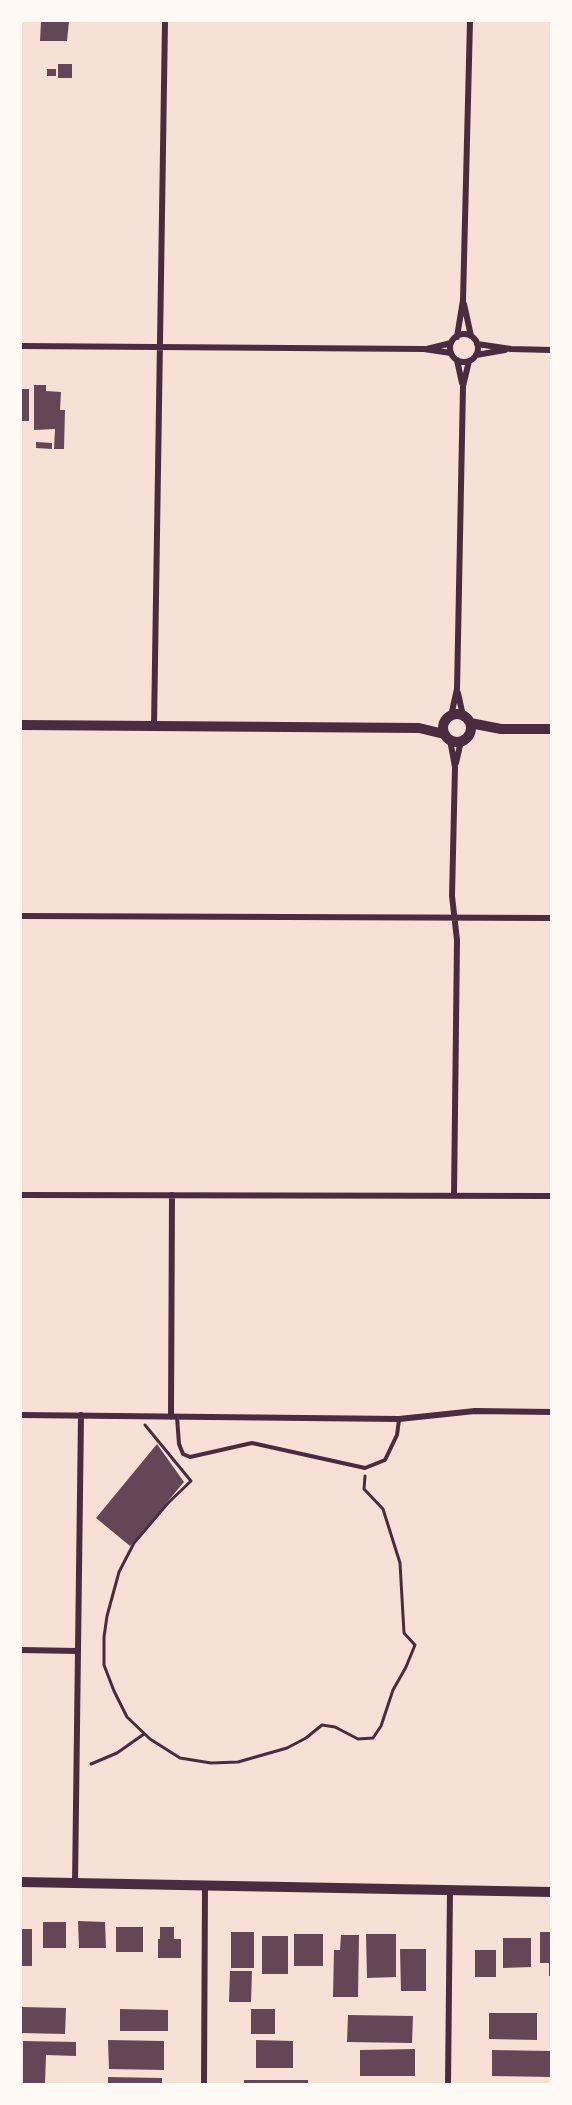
<!DOCTYPE html>
<html>
<head>
<meta charset="utf-8">
<style>
	body { margin:0 }
	#map { position:relative; width:572px; height:2105px; overflow:hidden; background:#f7e1d7; font-family:Georgia,serif }
	canvas { display:block }
	.frame { position:absolute; inset:0; border:22px solid #fffaf5; pointer-events:none }
</style>
</head>
<body>
<div id="map">
<canvas width="572" height="2105"></canvas>
<div class="frame"></div>
</div>
<script>
const g = document.querySelector('canvas').getContext('2d');
g.lineJoin = 'round';
function paint(path, color) {
  g.fillStyle = color;
  g.fill(path, 'evenodd');
}
function shape(rows) {
  const path = new Path2D();
  for (const r of rows) {
    if (r.length === 3) {
      path.moveTo(r[0] + r[2], r[1]);
      path.arc(r[0], r[1], r[2], 0, 2 * Math.PI);
      continue;
    }
    path.moveTo(r[0], r[1]);
    for (let i = 2; i < r.length; i += 2) path.lineTo(r[i], r[i + 1]);
  }
  return path;
}
function strokePath(path, color, width, dash) {
  g.strokeStyle = color;
  g.lineWidth = width;
  g.lineCap = dash ? 'butt' : 'round';
  g.setLineDash(dash || []);
  g.stroke(path);
}
paint(shape([
	[41,21,69,21,67,41,40,41],
	[58,64,72,64,72,78,58,78],
	[47,69,56,69,56,76,47,76],
	[34,385,46,385,46,391,61,392,60,410,65,410,64,449,54,449,55,429,34,430],
	[21,389,29,389,29,421,21,421],
	[36,442,52,443,52,449,36,448],
	[157,1444,184,1482,130,1546,96,1518],
	[78,1921,105,1922,106,1948,79,1948],
	[43,1922,66,1922,66,1948,43,1948],
	[116,1927,143,1927,143,1952,116,1952],
	[160,1927,174,1927,174,1939,181,1939,181,1958,158,1958,158,1939,160,1939],
	[21,1929,32,1929,32,1966,21,1966],
	[231,1932,254,1932,254,1968,231,1968],
	[540,1932,551,1932,551,1976,549,1976,549,1963,540,1963],
	[294,1934,323,1934,323,1966,294,1966],
	[366,1934,396,1934,396,1977,367,1978],
	[341,1935,359,1935,358,1997,333,1997,334,1950,340,1950],
	[262,1936,288,1936,288,1974,262,1974],
	[503,1938,531,1938,531,1967,503,1968],
	[400,1949,426,1949,426,1991,401,1991],
	[475,1950,496,1950,496,1977,475,1977],
	[230,1971,252,1971,251,2002,229,2002],
	[21,2007,66,2008,65,2034,21,2033],
	[120,2009,168,2010,168,2031,120,2031],
	[251,2009,275,2009,275,2034,251,2034],
	[489,2013,537,2013,537,2040,489,2039],
	[348,2015,413,2016,412,2043,347,2042],
	[108,2040,164,2041,164,2070,109,2069],
	[256,2040,293,2041,293,2068,256,2068],
	[23,2041,76,2042,76,2056,46,2055,45,2084,23,2084],
	[415,2049,415,2076,360,2076,360,2050],
	[492,2050,551,2051,551,2077,492,2076],
	[108,2077,162,2078,162,2084,108,2084],
	[244,2080,308,2080,308,2084,244,2084]
]), '#644757');
strokePath(shape([
	[145,1425,191,1481,168,1503,134,1543,119,1572,107,1616,104,1637,104,1665,114,1691,127,1717,150,1739,180,1758,211,1763,238,1762,287,1748,306,1738,322,1725,335,1727,358,1739,373,1738,381,1726,393,1690,406,1667,415,1645,404,1633,400,1563,383,1509,364,1489,365,1476],
	[91,1764,117,1753,144,1734]
]), '#4a2c40', 3);
strokePath(shape([
	[177,1417,179,1444,183,1454,190,1457,252,1443,365,1468,385,1460,397,1435,399,1420]
]), '#4a2c40', 4);
strokePath(shape([
	[464,304,471,336],
	[464,348,14],
	[457,337,463,300,470,21],
	[477,344,511,349,551,350],
	[21,346,424,349,451,353],
	[427,349,451,343],
	[476,355,505,350],
	[457,360,462,383],
	[458,693,463,716],
	[451,716,457,689,463,386,469,361],
	[154,726,165,21],
	[450,740,455,767,452,896,457,940,454,1196],
	[456,763,461,741],
	[21,916,551,918],
	[21,1195,551,1196],
	[21,1415,399,1419,475,1411,551,1412],
	[171,1417,172,1195],
	[21,1650,78,1651],
	[75,1884,81,1415],
	[204,2084,205,1885],
	[448,2084,450,1890]
]), '#4a2c40', 6);
strokePath(shape([
	[457,728,14],
	[470,723,501,729,551,729],
	[21,725,419,728,444,734],
	[21,1882,551,1892]
]), '#4a2c40', 10);
</script>
</body>
</html>
